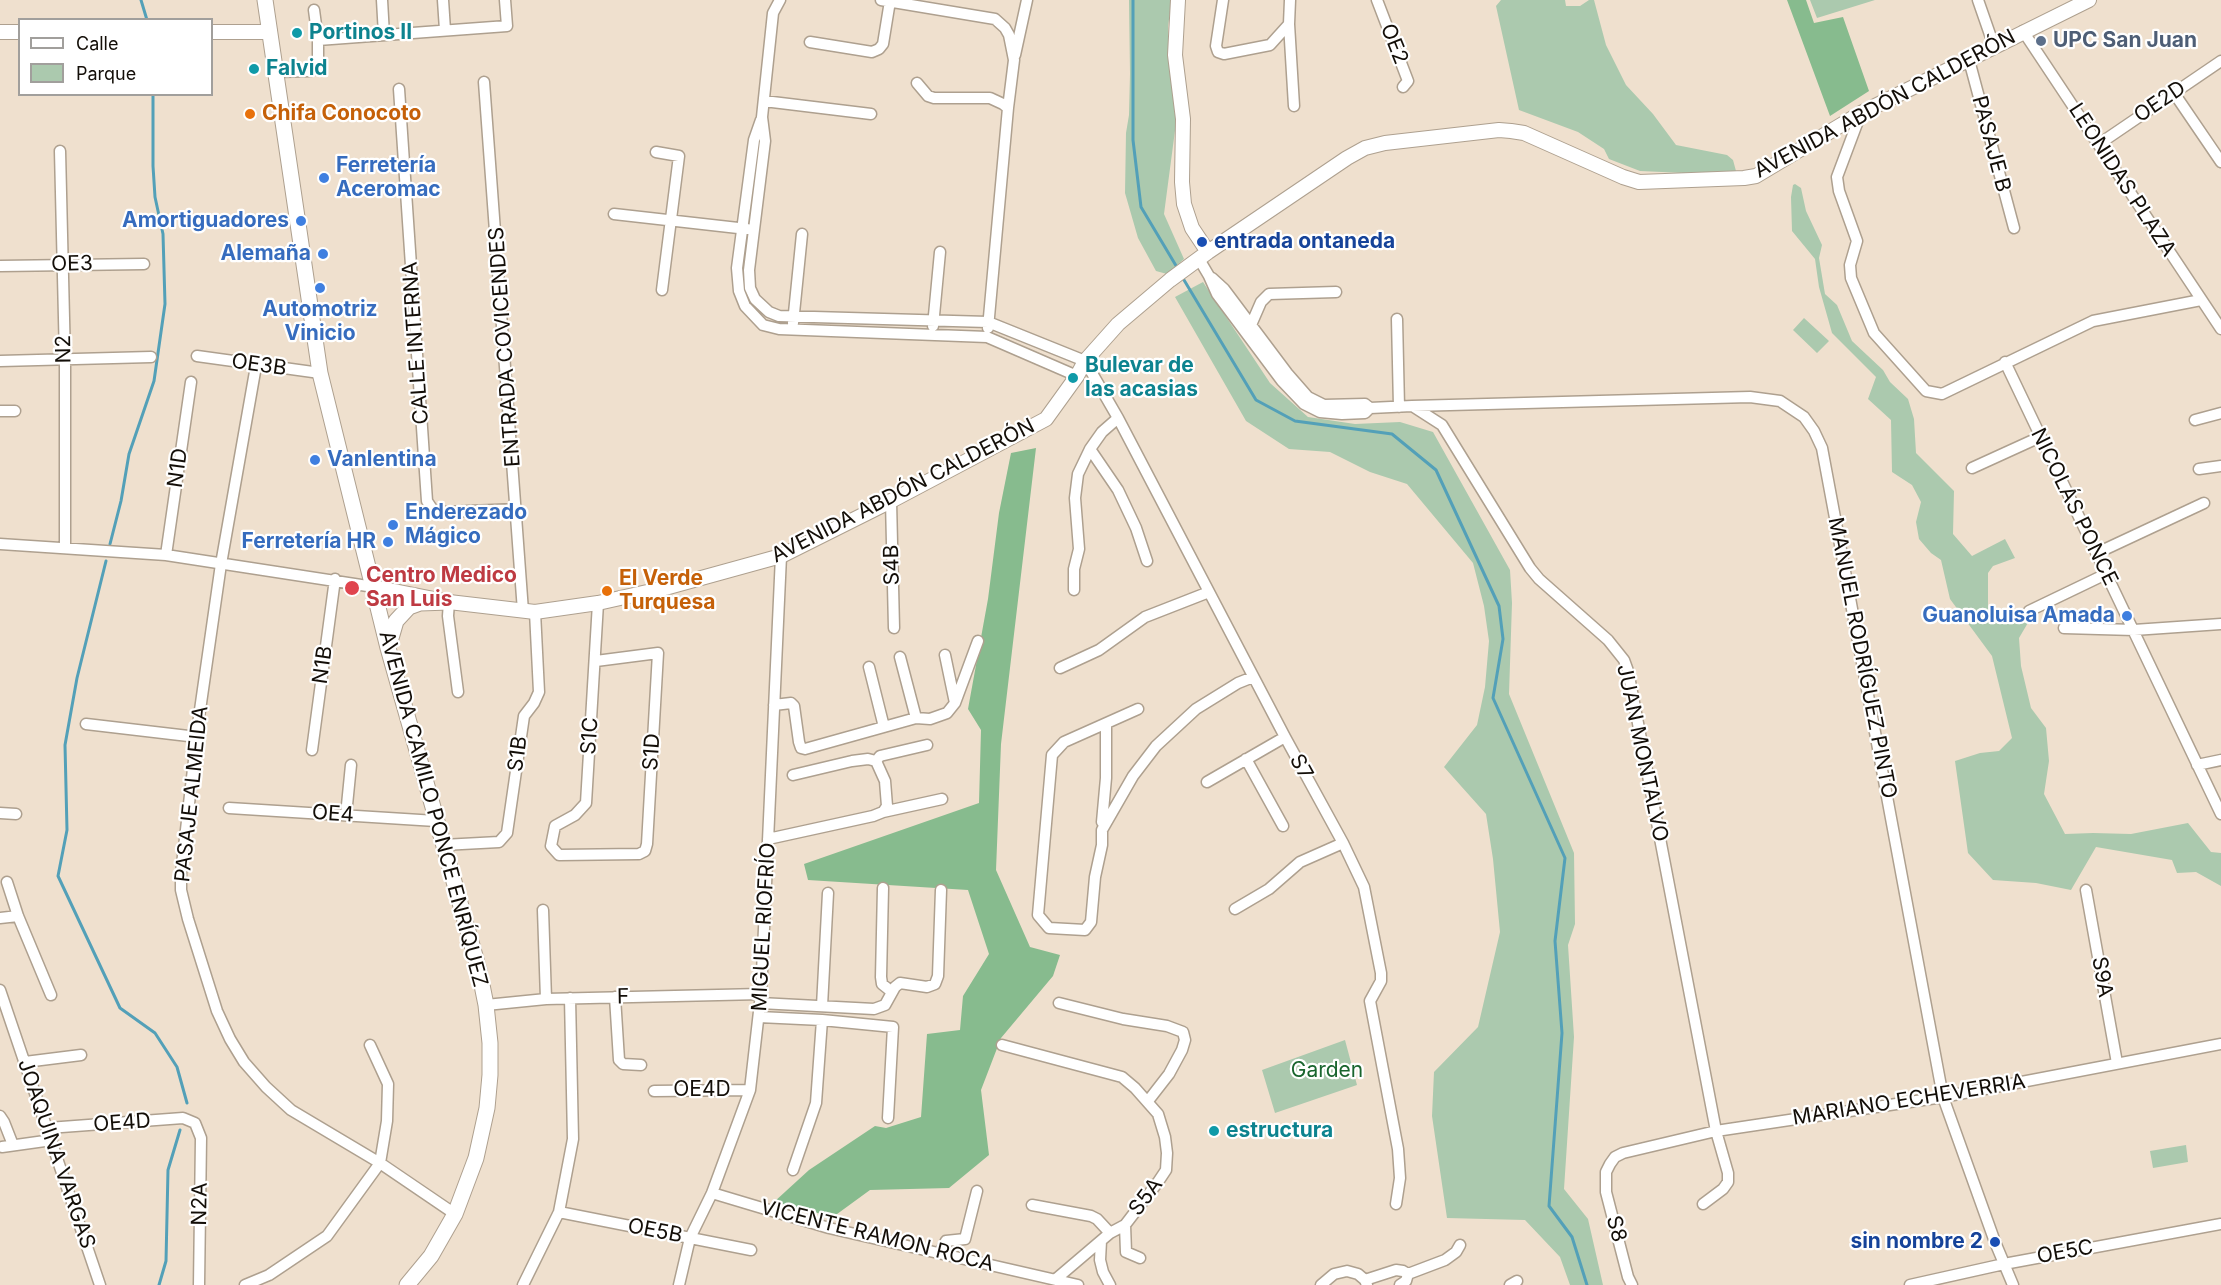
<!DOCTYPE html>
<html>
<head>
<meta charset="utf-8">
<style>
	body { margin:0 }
	#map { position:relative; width:2221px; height:1285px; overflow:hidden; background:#efe0ce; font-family:Inter,sans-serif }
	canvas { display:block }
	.legend { position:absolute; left:18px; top:18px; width:195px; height:78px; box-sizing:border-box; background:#fff; border:2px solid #a19f9c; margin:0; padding:8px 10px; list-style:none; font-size:18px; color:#130e08 }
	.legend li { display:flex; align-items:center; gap:12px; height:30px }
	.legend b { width:30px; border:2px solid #a19f9c }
</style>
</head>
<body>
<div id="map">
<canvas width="2221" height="1285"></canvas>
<ul class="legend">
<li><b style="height:8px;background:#fff"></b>Calle</li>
<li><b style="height:16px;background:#abc9ae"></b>Parque</li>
</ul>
</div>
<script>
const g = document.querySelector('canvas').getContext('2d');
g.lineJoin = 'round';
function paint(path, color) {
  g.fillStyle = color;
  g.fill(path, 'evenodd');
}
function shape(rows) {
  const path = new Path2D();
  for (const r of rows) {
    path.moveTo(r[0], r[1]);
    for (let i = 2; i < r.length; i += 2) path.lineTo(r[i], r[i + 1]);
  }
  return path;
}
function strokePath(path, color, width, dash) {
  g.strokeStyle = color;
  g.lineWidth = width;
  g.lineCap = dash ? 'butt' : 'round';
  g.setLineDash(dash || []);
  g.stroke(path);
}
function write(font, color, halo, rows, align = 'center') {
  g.font = font + ' Inter,sans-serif';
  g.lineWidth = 4.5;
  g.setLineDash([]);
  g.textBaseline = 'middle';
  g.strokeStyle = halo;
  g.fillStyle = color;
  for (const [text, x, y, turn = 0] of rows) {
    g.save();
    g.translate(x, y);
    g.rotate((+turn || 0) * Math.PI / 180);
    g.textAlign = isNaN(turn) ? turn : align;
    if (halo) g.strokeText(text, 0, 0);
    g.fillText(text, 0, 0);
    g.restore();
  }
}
paint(shape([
	[1129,0,1172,0,1168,26,1168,54,1176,123,1164,214,1184,259,1167,274,1156,271,1138,238,1125,193,1126,133,1129,115,1130,74],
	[1501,0,1565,0,1566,6,1580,6,1589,0,1594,0,1606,45,1626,85,1653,114,1676,145,1727,155,1733,160,1736,171,1684,173,1640,171,1609,159,1604,149,1578,132,1519,110,1496,6],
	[1810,0,1875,0,1817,18],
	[1795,184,1801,188,1806,211,1822,245,1819,258,1825,294,1837,305,1852,341,1883,370,1890,382,1908,399,1914,419,1916,453,1954,491,1953,534,1972,556,2005,539,2015,558,1993,566,1988,573,1988,610,2029,621,2019,638,2021,666,2031,708,2046,728,2049,761,2044,794,2065,834,2093,833,2131,834,2188,823,2211,852,2221,853,2221,886,2196,872,2177,873,2172,860,2096,847,2071,890,2036,883,1993,880,1968,853,1955,761,1980,753,1999,751,2012,738,1992,656,1950,599,1941,560,1931,553,1919,539,1916,522,1921,502,1912,485,1892,472,1891,420,1868,399,1876,377,1832,333,1819,287,1815,259,1792,231,1791,197,1793,185],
	[1203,282,1270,383,1308,417,1355,424,1400,422,1433,432,1510,570,1512,603,1509,694,1574,853,1575,924,1568,945,1574,1037,1564,1189,1588,1219,1603,1285,1570,1285,1560,1257,1525,1220,1447,1218,1432,1116,1434,1072,1478,1027,1500,932,1493,859,1486,814,1444,767,1477,725,1485,687,1489,641,1484,606,1473,563,1407,484,1370,472,1330,452,1289,449,1246,421,1175,297],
	[1804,318,1829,341,1817,353,1793,330],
	[1345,1040,1357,1085,1275,1113,1262,1070],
	[2186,1145,2188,1162,2153,1168,2150,1151]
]), '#abc9ae');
paint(shape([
	[1787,0,1806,0,1814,23,1843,17,1869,91,1830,116],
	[1036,448,1001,744,996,870,1030,947,1060,955,1053,976,1001,1038,981,1090,989,1155,949,1188,870,1190,833,1217,774,1202,809,1170,875,1126,886,1128,921,1117,927,1034,960,1030,963,996,989,954,968,890,808,880,804,864,979,803,981,730,968,709,988,599,999,513,1011,453]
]), '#87bb8e');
strokePath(shape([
	[141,0,147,20],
	[1133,0,1133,140,1141,207,1178,269],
	[1181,275,1256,400,1295,421,1392,434,1436,470,1499,606,1503,639,1493,698,1565,858,1555,941,1562,1033,1549,1206,1572,1237,1587,1285],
	[110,544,121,501,129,454,154,381,165,304,163,234,155,197,153,166,153,94],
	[106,561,77,678,65,745,67,830,58,876,120,1008,155,1033,177,1067,187,1103],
	[159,1285,166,1261,168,1170,180,1130]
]), '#53a0b8', 3);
const minor = shape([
	[382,0,384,35],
	[443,0,445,30],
	[780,0,773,13,762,117,765,141,749,270,750,288,755,299,769,312,779,316,988,322,1085,361,1118,418,1285,737,1343,843,1364,887,1381,973,1381,981,1370,1001,1398,1149,1400,1178,1396,1204],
	[881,0,995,19,1005,28,1009,35,1014,60,1008,108,988,328],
	[1223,0,1216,46,1218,52,1224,54,1270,45,1289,24,1290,0],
	[1377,0,1408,81,1403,87],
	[1978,0,1994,46],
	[1289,24,1294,106],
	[2023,31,2221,329],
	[318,40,507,26,505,0],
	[810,42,872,52,879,49,883,44,890,1],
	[1015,55,1027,0],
	[1969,60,2014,228],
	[275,72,311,71,318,67,318,40,314,10],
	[484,82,523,611],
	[917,83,928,96,934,98,990,98,1003,104,1008,108],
	[399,89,427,501,433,510,445,512,517,509],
	[2174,93,2221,162],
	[764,101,871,114],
	[1861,113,1837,177,1839,191,1857,241,1850,265,1851,278,1874,333,1926,391,1942,394,2093,321,2201,300],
	[761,120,754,140,737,268,739,291,745,306,763,325,779,329,987,337,1077,376],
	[2099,144,2221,61],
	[60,151,65,360,65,547],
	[656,152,679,156,662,290],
	[614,214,747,229],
	[1199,259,1209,276,1217,294,1282,381,1304,404,1320,412,1342,414,1365,413,1370,408,1412,406,1750,397,1780,401,1804,417,1814,431,1822,448,1943,1097,1995,1242,2013,1285],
	[0,266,144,264],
	[1212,278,1224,289,1287,373,1308,397,1324,405,1365,404,1370,408],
	[1397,319,1399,407],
	[793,323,802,234],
	[1251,325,1261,302,1269,294,1336,292],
	[933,326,940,252],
	[197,356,320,373],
	[0,361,151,357],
	[2005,362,2221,814],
	[256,366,221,564,199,717,181,873,181,890,188,919,217,1011,230,1039,244,1062,266,1087,291,1110,380,1163,455,1214],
	[1414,407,1442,425,1530,568,1539,579,1608,640,1624,660,1628,671,1716,1131,1728,1173,1728,1182,1723,1189,1703,1204],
	[0,411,15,411],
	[2195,420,2221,413],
	[1090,449,1118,490,1136,528,1147,561],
	[1972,468,2040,437],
	[2199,469,2221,466],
	[891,501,894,628],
	[0,544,166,555,374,587],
	[2097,553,2204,503],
	[166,555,191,382],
	[1074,590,1074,569,1079,549,1075,498,1078,474,1090,449,1102,432,1118,418],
	[449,602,448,616,458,692],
	[2029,611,2106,574],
	[2064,628,2134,630,2221,624],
	[945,655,955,703],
	[900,657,916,718,930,719,947,713,955,703,978,641],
	[596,661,658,653,647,844,645,851,639,854,559,855,551,846,555,826,575,815,586,803,598,603],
	[869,667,884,727],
	[1060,668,1099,650,1145,617,1209,592],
	[774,705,791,703,794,706,799,742,801,748,805,749,916,718],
	[1138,709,1064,742,1052,755,1038,915,1049,928,1085,930,1091,922,1095,877,1102,845,1102,830,1133,776,1156,746,1196,709,1238,683,1253,677],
	[86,724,197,737],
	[312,750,335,579],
	[1246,759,1283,826],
	[876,761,880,756,927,745],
	[2197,765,2221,760],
	[1207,782,1285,737],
	[229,808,436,821],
	[883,812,942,799],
	[0,813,16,814],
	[346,815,351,765],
	[1102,822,1106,778,1106,724],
	[768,839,873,816,883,812,887,806,885,781,876,761,868,759,852,761,793,775],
	[443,845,499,842,507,833,524,716,534,703,539,692,535,612],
	[7,882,18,916,51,995],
	[883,888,881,977,882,984,892,992],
	[2086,890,2117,1063],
	[1235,909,1269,889,1300,862,1343,843],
	[543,910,546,999],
	[0,918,18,916],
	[0,990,100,1285],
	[615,997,619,1060,623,1064,641,1065],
	[760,1003,874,1009,885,1005,895,987,900,983,927,987,935,984,938,976,941,890],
	[1059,1003,1123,1019,1167,1026,1183,1032,1185,1040,1182,1050,1169,1074,1148,1101],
	[486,1005,546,999,761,994],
	[822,1006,828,893],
	[759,1017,822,1020,893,1027,888,1118],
	[1002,1045,1122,1077,1135,1088,1158,1114,1165,1137,1167,1153,1166,1170,1158,1182,1125,1225,1110,1233,1056,1279],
	[25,1062,81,1055],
	[654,1091,750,1090],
	[0,1116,4,1122,13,1145],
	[48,1128,183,1118,195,1123,201,1138,199,1285],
	[2,1147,52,1140],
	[793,1170,816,1103,822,1020],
	[712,1193,829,1228,1078,1285],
	[1032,1205,1091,1216,1097,1219,1110,1233],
	[559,1212,751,1250],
	[1125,1225,1126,1252,1140,1258],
	[1101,1241,1100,1260,1103,1272,1110,1285],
	[940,1253,946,1241,965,1239,977,1191],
	[1365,1280,1396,1270,1403,1271,1408,1274],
	[245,1285,269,1275,327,1236,380,1163,387,1121,388,1084,370,1045],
	[523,1285,559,1212,573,1139,570,998],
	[679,1285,690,1238,712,1193,750,1090,761,994,781,556],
	[1321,1285,1334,1274,1347,1271,1358,1274,1365,1280,1367,1285],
	[1400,1285,1406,1281,1408,1274,1445,1260,1456,1252,1460,1245],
	[1510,1285,1517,1281],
	[1632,1285,1628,1277,1606,1192,1606,1172,1610,1164,1615,1157,1623,1153,1716,1131,1943,1097,2221,1044],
	[1910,1285,2004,1264,2221,1224]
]);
const tertiary = shape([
	[1178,0,1175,55,1183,119,1182,182,1184,204,1192,228,1208,252],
	[0,32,20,32],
	[212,32,270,32],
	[374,587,449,602,535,612,598,603,665,588,781,556,891,501,1046,419,1077,376,1085,361,1118,324,1170,280,1208,252,1347,158,1365,148,1385,143,1499,130,1511,131,1524,133,1623,177,1639,182,1744,178,1756,176,1861,113,2089,0]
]);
const secondary = shape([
	[265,0,320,373,388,648,479,970,486,1005,490,1043,490,1075,487,1108,476,1158,455,1214,431,1256,407,1285],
	[389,645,396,621,409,607,420,603,449,602]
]);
strokePath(minor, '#aea08f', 13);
strokePath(tertiary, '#aea08f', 16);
strokePath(secondary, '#aea08f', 17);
strokePath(minor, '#fff', 10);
strokePath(tertiary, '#fff', 14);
strokePath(secondary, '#fff', 15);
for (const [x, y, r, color] of [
	[297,33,6,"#0f9aa8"],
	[2041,41,6,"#5c6f8a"],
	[254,69,6,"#0f9aa8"],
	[250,114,6,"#e8710a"],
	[324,178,6,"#3f7fe0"],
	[301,221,6,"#3f7fe0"],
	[1202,242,6,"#1a4fb4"],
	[323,254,6,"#3f7fe0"],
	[320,288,6,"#3f7fe0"],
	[1073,378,6,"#0f9aa8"],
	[315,460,6,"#3f7fe0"],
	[393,525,6,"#3f7fe0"],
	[388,542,6,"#3f7fe0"],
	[352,588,8,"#e0444e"],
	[607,591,6,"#e8710a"],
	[2127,616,6,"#3f7fe0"],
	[1214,1131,6,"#0f9aa8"],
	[1995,1242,6,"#1a4fb4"]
]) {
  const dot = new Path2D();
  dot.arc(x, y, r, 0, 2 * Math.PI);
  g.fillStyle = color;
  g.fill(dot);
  strokePath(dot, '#fff', 2);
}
write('bold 21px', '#0d838f', '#fff', [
	["Portinos II",309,33],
	["Falvid",266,69],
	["Bulevar de",1085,366],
	["las acasias",1085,390],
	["estructura",1226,1131]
], 'left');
write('bold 21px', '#4e5e75', '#fff', [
	["UPC San Juan",2053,41]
], 'left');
write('21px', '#130e08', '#fff', [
	["OE2",1394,44,68],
	["OE2D",2160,102,-34],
	["AVENIDA ABDÓN CALDERÓN",1885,104,-28],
	["PASAJE B",1991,144,75],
	["LEONIDAS PLAZA",2122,180,57],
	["OE3",72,264,-1],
	["CALLE INTERNA",416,343,-94],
	["ENTRADA COVICENDES",505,347,-94],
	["N2",64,349,-91],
	["OE3B",259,365,8],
	["N1D",178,468,-82],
	["AVENIDA ABDÓN CALDERÓN",903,491,-27],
	["NICOLÁS PONCE",2074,507,64],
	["S4B",892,565,-91],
	["MANUEL RODRÍGUEZ PINTO",1862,658,79],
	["N1B",323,665,-82],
	["S1C",590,736,-86],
	["S1D",652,752,-86],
	["JUAN MONTALVO",1642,753,78],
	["S1B",518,754,-82],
	["S7",1301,767,61],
	["PASAJE ALMEIDA",192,794,-84],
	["AVENIDA CAMILO PONCE ENRÍQUEZ",433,809,75],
	["OE4",333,814,4],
	["MIGUEL RIOFRÍO",764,927,-87],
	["S9A",2102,977,80],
	["F",623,997,-1],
	["OE4D",702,1090],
	["MARIANO ECHEVERRIA",1909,1100,-9],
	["OE4D",122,1123,-4],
	["JOAQUINA VARGAS",56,1154,71],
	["S5A",1146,1197,-53],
	["N2A",200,1204,-89],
	["S8",1616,1229,75],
	["OE5B",655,1231,11],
	["VICENTE RAMON ROCA",877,1236,14],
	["OE5C",2065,1252,-10]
]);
write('bold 21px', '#c56008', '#fff', [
	["Chifa Conocoto",262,114],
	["El Verde",619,579],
	["Turquesa",619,603]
], 'left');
write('bold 21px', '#366cbe', '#fff', [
	["Ferretería",336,166,"left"],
	["Aceromac",336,190,"left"],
	["Amortiguadores",289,221],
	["Alemaña",311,254],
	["Automotriz",320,310,"center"],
	["Vinicio",320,334,"center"],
	["Vanlentina",327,460,"left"],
	["Enderezado",405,513,"left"],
	["Mágico",405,537,"left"],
	["Ferretería HR",376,542],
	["Guanoluisa Amada",2115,616]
], 'right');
write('bold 21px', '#164399', '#fff', [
	["entrada ontaneda",1214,242],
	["sin nombre 2",1983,1242,"right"]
], 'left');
write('bold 21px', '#be3a42', '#fff', [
	["Centro Medico",366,576],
	["San Luis",366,600]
], 'left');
write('21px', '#19652e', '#fff', [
	["Garden",1327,1071]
]);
</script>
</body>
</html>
